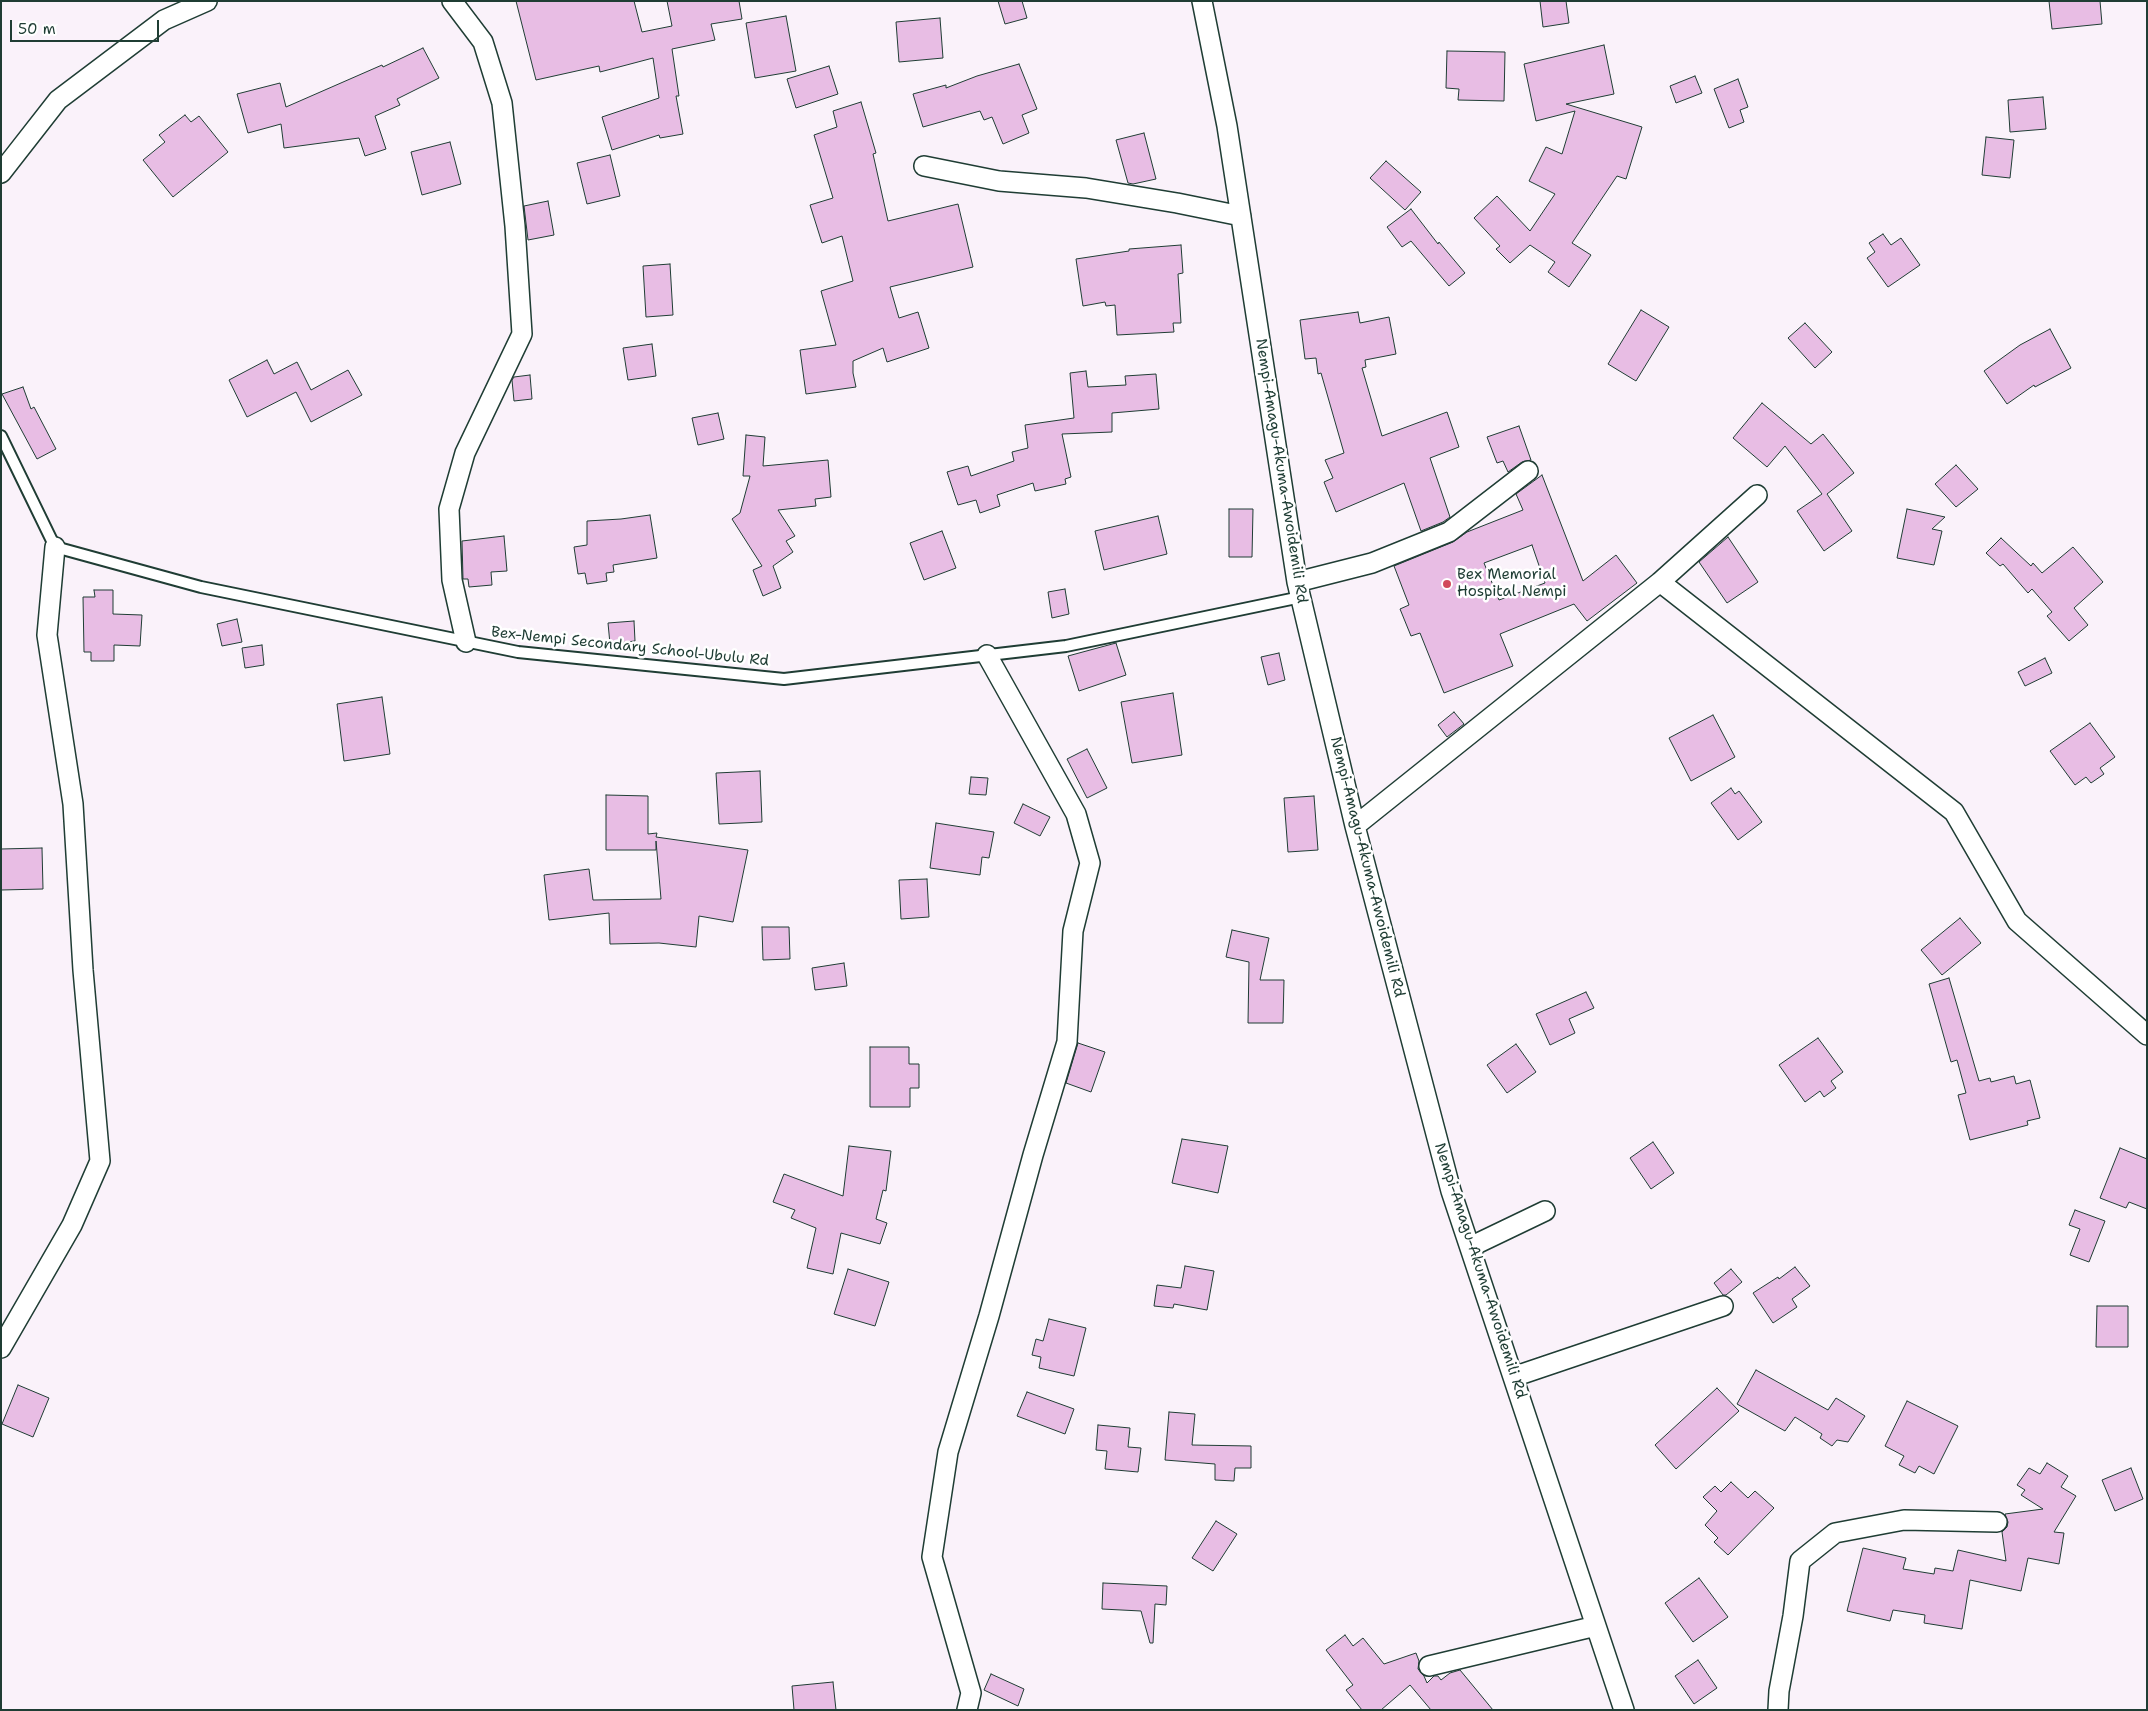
<!DOCTYPE html>
<html>
<head>
<meta charset="utf-8">
<style>
	body { margin:0 }
	#map { position:relative; width:2148px; height:1711px; overflow:hidden; background:#faf2fa; font-family:"Shantell Sans",sans-serif }
	canvas { display:block }
	.frame { position:absolute; inset:0; border:2px solid #1f3d34; pointer-events:none }
	.scale { position:absolute; left:10px; top:20px; width:149px; height:22px; box-sizing:border-box; border:2px solid #1f3d34; border-top:0; padding-left:6px; font-size:15px; line-height:18px; white-space:nowrap; color:#1f3d34; -webkit-text-stroke:4px #fff; paint-order:stroke }
</style>
</head>
<body>
<div id="map">
<canvas width="2148" height="1711"></canvas>
<div class="frame"></div>
<div class="scale">50 m</div>
</div>
<script>
const g = document.querySelector('canvas').getContext('2d');
g.lineJoin = 'round';
function paint(path, color) {
  g.fillStyle = color;
  g.fill(path, 'evenodd');
}
function shape(rows) {
  const path = new Path2D();
  for (const r of rows) {
    path.moveTo(r[0], r[1]);
    for (let i = 2; i < r.length; i += 2) path.lineTo(r[i], r[i + 1]);
  }
  return path;
}
function strokePath(path, color, width, dash) {
  g.strokeStyle = color;
  g.lineWidth = width;
  g.lineCap = dash ? 'butt' : 'round';
  g.setLineDash(dash || []);
  g.stroke(path);
}
function write(font, color, halo, rows, align = 'center') {
  g.font = font + ' "Shantell Sans",sans-serif';
  g.lineWidth = 5;
  g.setLineDash([]);
  g.textBaseline = 'middle';
  g.strokeStyle = halo;
  g.fillStyle = color;
  for (const [text, x, y, turn = 0] of rows) {
    g.save();
    g.translate(x, y);
    g.rotate((+turn || 0) * Math.PI / 180);
    g.textAlign = isNaN(turn) ? turn : align;
    if (halo) g.strokeText(text, 0, 0);
    g.fillText(text, 0, 0);
    g.restore();
  }
}
const building = shape([
	[516,1,634,1,642,32,672,26,667,1,739,1,742,19,711,24,715,40,672,49,679,96,676,96,683,134,660,138,659,135,612,150,602,117,659,98,653,58,600,72,599,66,536,80,516,1],
	[998,1,1022,1,1027,18,1005,24,998,1],
	[1540,1,1566,1,1569,23,1543,27,1540,1],
	[2049,1,2100,1,2102,24,2052,29,2049,1],
	[786,16,796,71,755,78,746,23,786,16],
	[940,18,943,58,899,62,896,22,940,18],
	[1604,45,1614,94,1566,104,1642,127,1626,179,1617,176,1572,243,1591,255,1569,287,1548,272,1555,262,1530,245,1510,263,1496,249,1500,246,1474,218,1497,196,1530,231,1555,194,1529,181,1546,147,1562,154,1575,111,1536,121,1524,64,1604,45],
	[423,48,439,78,397,99,400,105,375,116,386,149,365,156,359,138,284,148,281,124,248,133,237,94,280,83,286,107,382,65,383,67,423,48],
	[1447,51,1505,52,1504,101,1458,100,1459,89,1446,88,1447,51],
	[1019,64,1037,109,1022,115,1029,133,1003,144,992,117,984,120,980,111,923,127,913,94,946,85,946,88,977,76,1019,64],
	[829,66,838,94,796,108,787,79,829,66],
	[1695,76,1702,93,1676,103,1670,86,1695,76],
	[1738,79,1748,107,1740,110,1744,122,1729,128,1714,89,1738,79],
	[2043,97,2046,129,2010,132,2008,100,2043,97],
	[861,102,876,153,873,154,888,221,958,204,973,267,890,287,899,318,918,312,929,348,887,362,883,348,853,361,853,373,856,387,806,394,800,350,836,345,821,291,853,281,842,236,822,243,810,205,833,198,814,135,837,127,833,111,861,102],
	[185,115,191,122,199,116,228,152,173,197,143,160,165,142,159,135,185,115],
	[1144,133,1156,179,1133,184,1128,183,1116,140,1144,133],
	[1986,137,2014,140,2010,178,1982,175,1986,137],
	[450,142,461,184,422,195,411,152,450,142],
	[610,155,620,196,587,204,577,163,610,155],
	[1386,161,1421,192,1405,210,1370,178,1386,161],
	[548,201,554,235,528,240,524,206,548,201],
	[1411,209,1438,244,1439,242,1465,273,1449,286,1411,241,1402,247,1387,227,1411,209],
	[1883,234,1891,245,1901,238,1920,265,1888,287,1867,258,1875,252,1869,243,1883,234],
	[1181,245,1183,273,1178,274,1181,323,1173,323,1174,332,1117,335,1115,305,1106,306,1105,302,1083,306,1076,259,1129,251,1129,249,1181,245],
	[670,264,673,315,646,317,643,266,670,264],
	[1641,310,1669,327,1636,381,1608,364,1641,310],
	[1358,312,1360,323,1389,317,1396,354,1365,360,1366,367,1362,368,1382,436,1447,412,1459,447,1430,458,1450,517,1443,522,1421,531,1404,483,1336,512,1324,482,1333,478,1325,460,1344,453,1321,373,1318,374,1316,358,1305,359,1300,320,1358,312],
	[1805,323,1832,352,1815,368,1788,338,1805,323],
	[2050,329,2071,368,2035,387,2034,385,2007,404,1984,371,2020,345,2050,329],
	[652,344,656,376,628,380,623,348,652,344],
	[267,360,274,374,297,362,311,390,348,370,362,395,311,422,296,392,247,417,229,380,267,360],
	[1086,371,1088,387,1126,385,1125,376,1156,374,1159,409,1112,413,1112,432,1062,434,1071,477,1065,479,1066,484,1035,491,1033,483,997,495,1000,506,980,513,976,500,958,505,947,472,968,466,971,476,1014,461,1012,452,1028,448,1025,425,1074,418,1070,373,1086,371],
	[530,375,532,399,514,401,512,380,514,377,530,375],
	[23,387,31,409,34,407,56,449,37,459,2,394,23,387],
	[1762,403,1811,444,1823,434,1854,473,1827,494,1852,531,1824,551,1797,511,1822,494,1785,446,1767,467,1733,438,1762,403],
	[718,413,724,439,698,445,692,418,718,413],
	[1519,426,1531,460,1522,462,1508,472,1503,461,1497,463,1487,437,1519,426],
	[746,435,765,437,763,466,828,460,831,497,815,499,816,506,778,510,795,536,786,541,793,552,773,566,781,588,763,596,753,570,762,566,732,519,740,513,750,476,743,476,746,435],
	[1956,465,1978,489,1956,507,1935,484,1956,465],
	[1542,475,1583,581,1616,555,1637,583,1587,621,1574,604,1500,634,1513,666,1444,693,1420,633,1411,636,1400,609,1409,605,1394,566,1453,542,1467,532,1523,510,1516,494,1542,475],
	[1532,545,1545,583,1499,600,1484,563,1532,545],
	[1229,509,1253,509,1252,557,1229,557,1229,509],
	[1907,509,1945,517,1932,529,1942,531,1934,565,1897,558,1907,509],
	[650,515,657,558,613,565,614,572,606,573,607,581,587,584,585,573,578,574,574,547,587,545,587,521,621,519,650,515],
	[1158,516,1167,554,1104,570,1095,531,1158,516],
	[942,531,956,568,924,580,910,543,942,531],
	[504,536,507,571,491,572,492,585,469,587,468,579,463,579,462,541,504,536],
	[1728,537,1758,582,1727,603,1699,562,1728,537],
	[2001,538,2031,566,2033,563,2042,573,2073,547,2103,582,2074,608,2088,625,2069,641,2047,616,2052,612,2032,589,2028,593,2003,564,2000,566,1986,553,2001,538],
	[1065,589,1069,614,1052,618,1048,592,1065,589],
	[94,590,113,590,113,614,142,615,140,646,114,645,114,661,91,661,91,652,84,652,83,597,95,597,94,590],
	[237,619,242,642,222,646,217,624,237,619],
	[634,621,635,641,610,644,608,623,634,621],
	[1116,643,1126,675,1079,691,1068,656,1116,643],
	[262,645,264,665,245,668,242,648,262,645],
	[1279,653,1285,680,1268,685,1261,657,1279,653],
	[2045,658,2052,673,2025,686,2018,672,2045,658],
	[1173,693,1182,755,1132,763,1121,702,1173,693],
	[382,697,390,754,344,761,337,704,382,697],
	[1454,712,1464,724,1447,737,1438,725,1454,712],
	[1713,715,1735,757,1691,781,1669,738,1713,715],
	[2090,723,2115,757,2100,768,2104,774,2091,783,2086,777,2075,785,2050,751,2090,723],
	[1087,749,1107,788,1087,798,1067,759,1087,749],
	[760,771,762,822,719,824,716,773,760,771],
	[971,777,988,778,986,795,969,794,971,777],
	[1731,788,1735,794,1739,791,1762,822,1738,840,1711,803,1731,788],
	[606,795,648,796,648,834,657,833,656,837,748,850,733,922,699,916,696,947,659,943,610,944,609,913,549,920,544,875,589,869,593,900,661,899,656,841,656,850,606,850,606,795],
	[1314,796,1318,850,1288,852,1284,798,1314,796],
	[1023,804,1050,817,1040,836,1014,823,1023,804],
	[936,823,994,832,989,858,982,857,980,875,930,868,936,823],
	[42,848,43,889,1,890,1,849,42,848],
	[927,879,929,917,901,919,899,880,927,879],
	[1960,918,1981,943,1942,975,1921,950,1960,918],
	[762,927,789,927,790,959,763,960,762,927],
	[1232,930,1269,938,1260,980,1284,980,1283,1023,1248,1023,1249,962,1226,957,1232,930],
	[844,963,847,986,815,990,812,968,844,963],
	[1949,978,1979,1081,1990,1078,1991,1082,2014,1076,2016,1084,2030,1080,2040,1118,2027,1121,2028,1125,1970,1140,1958,1095,1966,1093,1957,1060,1951,1062,1929,984,1949,978],
	[1586,992,1594,1008,1569,1019,1575,1033,1550,1045,1536,1014,1586,992],
	[1818,1038,1843,1072,1831,1081,1836,1088,1824,1097,1820,1091,1805,1102,1779,1065,1818,1038],
	[1078,1043,1105,1052,1091,1092,1066,1083,1078,1043],
	[1516,1044,1536,1072,1507,1093,1487,1065,1516,1044],
	[870,1047,909,1047,909,1064,919,1064,919,1088,910,1088,910,1107,870,1107,870,1047],
	[1182,1139,1228,1146,1218,1193,1172,1183,1182,1139],
	[1653,1142,1674,1173,1651,1189,1630,1158,1653,1142],
	[849,1146,891,1151,886,1191,883,1190,876,1219,887,1223,880,1244,841,1233,833,1274,807,1268,816,1228,791,1218,795,1210,773,1202,784,1174,843,1196,849,1146],
	[2120,1148,2147,1159,2147,1209,2129,1202,2126,1208,2100,1198,2120,1148],
	[2075,1210,2105,1221,2089,1262,2070,1255,2080,1229,2069,1225,2075,1210],
	[1185,1266,1214,1271,1207,1310,1174,1304,1173,1308,1154,1306,1157,1285,1181,1288,1185,1266],
	[1795,1267,1810,1286,1792,1299,1797,1307,1773,1323,1753,1293,1778,1277,1779,1279,1795,1267],
	[848,1269,889,1282,875,1326,834,1314,848,1269],
	[1731,1269,1742,1282,1726,1295,1723,1295,1714,1283,1731,1269],
	[2097,1306,2128,1306,2128,1347,2096,1347,2097,1306],
	[1049,1319,1086,1328,1074,1376,1039,1368,1041,1357,1032,1355,1036,1339,1043,1341,1049,1319],
	[1756,1370,1828,1410,1836,1398,1865,1416,1848,1442,1837,1440,1832,1446,1820,1438,1822,1434,1795,1417,1785,1431,1737,1404,1756,1370],
	[18,1385,49,1398,33,1437,2,1424,18,1385],
	[1717,1388,1739,1411,1676,1469,1655,1445,1717,1388],
	[1027,1392,1074,1409,1065,1434,1017,1416,1027,1392],
	[1907,1401,1958,1426,1934,1474,1919,1466,1915,1473,1899,1465,1904,1456,1885,1446,1907,1401],
	[1169,1412,1195,1414,1192,1445,1251,1446,1251,1468,1235,1468,1234,1481,1215,1480,1215,1464,1165,1460,1169,1412],
	[1098,1425,1130,1428,1128,1447,1141,1448,1138,1472,1105,1469,1107,1451,1096,1450,1098,1425],
	[2047,1463,2068,1476,2061,1487,2076,1496,2054,1532,2064,1533,2059,1564,2028,1558,2021,1591,1970,1580,1962,1629,1924,1623,1925,1615,1893,1610,1890,1621,1847,1611,1863,1548,1906,1558,1903,1569,1934,1574,1935,1568,1953,1571,1958,1550,2006,1561,2002,1532,2007,1527,2008,1522,2005,1514,2043,1509,2021,1495,2025,1490,2017,1485,2029,1468,2040,1474,2047,1463],
	[2131,1468,2143,1499,2115,1511,2102,1480,2131,1468],
	[1731,1482,1748,1498,1755,1491,1774,1508,1728,1555,1714,1542,1718,1538,1705,1525,1717,1511,1703,1497,1715,1486,1721,1492,1731,1482],
	[1216,1521,1237,1534,1213,1571,1192,1558,1216,1521],
	[1699,1578,1728,1617,1693,1642,1665,1603,1699,1578],
	[1103,1583,1167,1586,1166,1605,1155,1604,1153,1643,1150,1643,1141,1611,1102,1609,1103,1583],
	[1345,1635,1353,1646,1363,1638,1384,1664,1416,1653,1419,1661,1418,1669,1424,1676,1427,1683,1434,1676,1438,1676,1441,1680,1450,1673,1460,1670,1493,1710,1431,1710,1410,1685,1381,1710,1362,1710,1346,1690,1353,1685,1326,1650,1345,1635],
	[1698,1660,1717,1688,1694,1704,1675,1676,1698,1660],
	[991,1674,1024,1689,1018,1706,984,1690,991,1674],
	[833,1682,836,1710,794,1710,792,1686,833,1682]
]);
paint(building, '#e8bde4');
strokePath(building, '#1f3d34', 1);
const service = shape([
	[1,436,55,547,201,587,518,652,784,679,1066,646,1301,597]
]);
const minor = shape([
	[452,1,483,42,502,103,515,226,522,334,465,453,449,509,452,580,466,642],
	[1202,1,1227,126,1297,582,1355,826,1451,1191,1624,1710],
	[924,166,999,181,1086,188,1177,203,1241,216],
	[1,173,58,100,164,20,207,1],
	[1297,582,1372,563,1449,532,1528,471],
	[1660,582,1954,812,2017,921,2147,1035],
	[1355,826,1660,582,1757,495],
	[1470,1247,1545,1211],
	[1,1348,72,1225,100,1161,83,970,73,804,47,635,55,547],
	[1513,1377,1723,1306],
	[1429,1666,1596,1626],
	[967,1710,971,1693,932,1557,948,1452,989,1316,1033,1155,1067,1042,1073,931,1090,863,1076,814,987,655],
	[1778,1710,1779,1691,1793,1616,1800,1561,1835,1533,1904,1520,1997,1522]
]);
strokePath(service, '#1f3d34', 14);
strokePath(minor, '#1f3d34', 22);
strokePath(service, '#fff', 10);
strokePath(minor, '#fff', 19);
for (const [x, y, r, color] of [
	[1447,584,5,"#d1495b"]
]) {
  const dot = new Path2D();
  dot.arc(x, y, r, 0, 2 * Math.PI);
  g.fillStyle = color;
  g.fill(dot);
  strokePath(dot, '#fff', 2);
}
write('15px', '#1f3d34', '#fff', [
	["Nempi-Amagu-Akuma-Awoidemili Rd",1281,471,81],
	["Bex-Nempi Secondary School-Ubulu Rd",630,647,6],
	["Nempi-Amagu-Akuma-Awoidemili Rd",1367,867,76],
	["Nempi-Amagu-Akuma-Awoidemili Rd",1480,1271,72]
]);
write('15px', '#1f3d34', '#fff', [
	["Bex Memorial",1457,575],
	["Hospital Nempi",1457,592]
], 'left');
</script>
</body>
</html>
